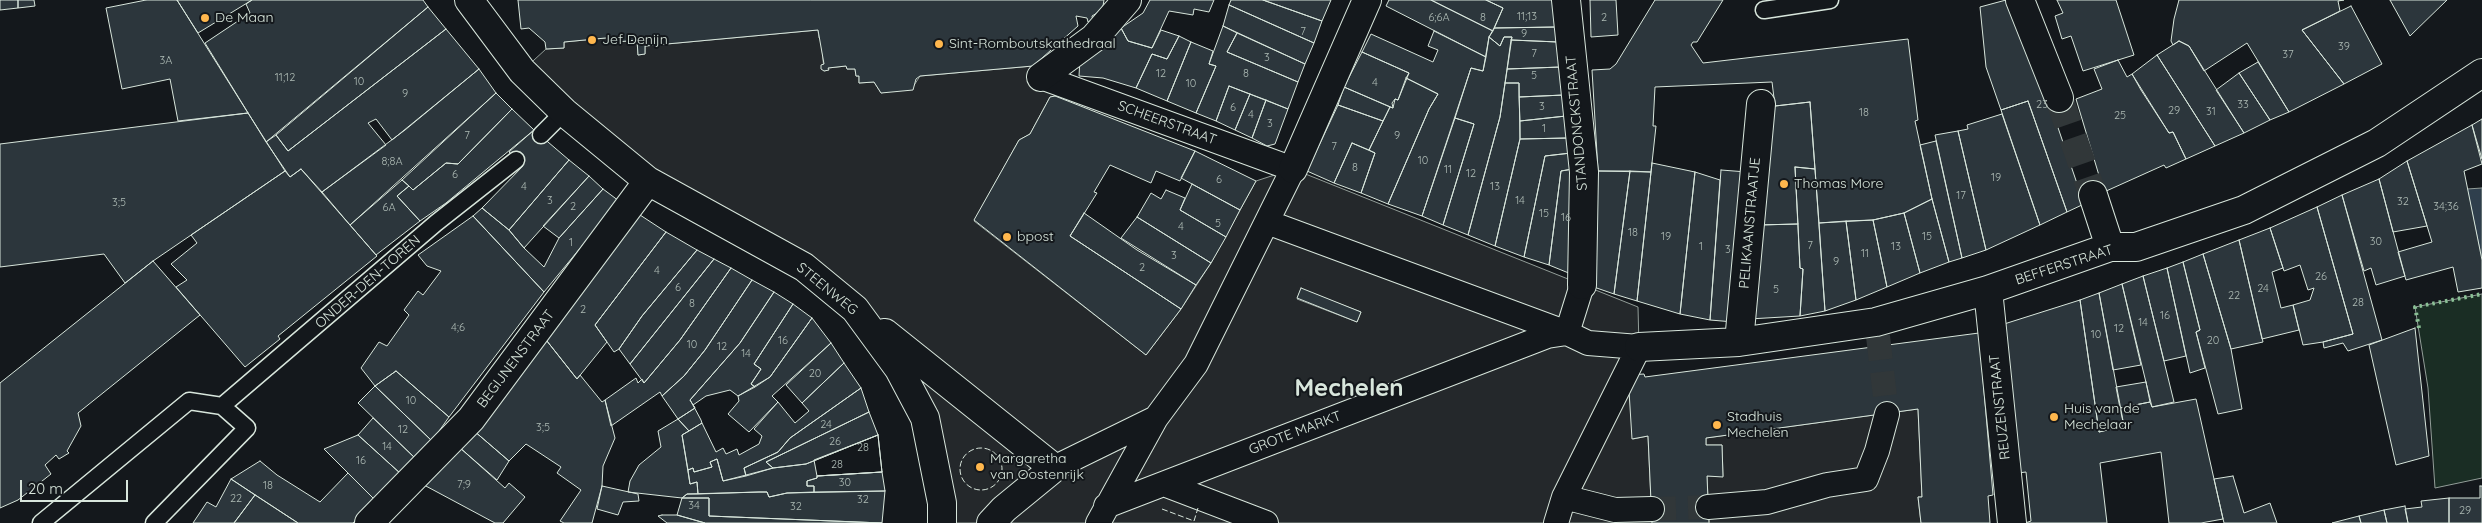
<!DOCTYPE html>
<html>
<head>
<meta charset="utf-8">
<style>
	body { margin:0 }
	#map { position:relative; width:2482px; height:523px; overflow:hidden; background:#14181c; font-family:Quicksand,sans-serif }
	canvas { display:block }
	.scale { position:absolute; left:20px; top:480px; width:108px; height:22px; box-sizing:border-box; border:2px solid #d8e6dc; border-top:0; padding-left:6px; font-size:15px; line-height:18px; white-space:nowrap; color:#d8e6dc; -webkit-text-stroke:4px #14181c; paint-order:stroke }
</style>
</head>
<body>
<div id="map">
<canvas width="2482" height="523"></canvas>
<div class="scale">20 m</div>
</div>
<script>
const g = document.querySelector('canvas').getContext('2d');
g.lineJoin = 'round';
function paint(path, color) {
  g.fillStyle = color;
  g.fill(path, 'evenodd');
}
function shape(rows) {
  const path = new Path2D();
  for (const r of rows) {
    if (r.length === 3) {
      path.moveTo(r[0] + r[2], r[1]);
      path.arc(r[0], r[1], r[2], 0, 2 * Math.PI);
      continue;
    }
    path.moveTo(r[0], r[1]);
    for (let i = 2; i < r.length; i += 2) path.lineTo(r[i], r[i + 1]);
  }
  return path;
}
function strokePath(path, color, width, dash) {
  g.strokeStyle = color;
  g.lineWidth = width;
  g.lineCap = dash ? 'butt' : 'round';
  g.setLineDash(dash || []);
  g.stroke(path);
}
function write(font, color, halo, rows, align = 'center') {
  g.font = font + ' Quicksand,sans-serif';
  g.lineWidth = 4;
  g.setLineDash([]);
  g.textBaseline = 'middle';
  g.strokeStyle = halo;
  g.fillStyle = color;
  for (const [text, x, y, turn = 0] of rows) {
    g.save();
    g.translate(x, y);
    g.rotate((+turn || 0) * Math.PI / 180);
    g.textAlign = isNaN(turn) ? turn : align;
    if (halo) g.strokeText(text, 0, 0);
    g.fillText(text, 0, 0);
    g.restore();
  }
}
const green = shape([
	[2482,294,2482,478,2435,488,2428,388,2415,307,2482,294]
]);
paint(green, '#1a2d24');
strokePath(green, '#939e99', 1);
const parking = shape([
	[818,30,819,38,821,37,824,71,828,70,828,68,846,66,847,69,855,69,856,76,859,76,859,83,874,82,881,93,913,87,920,76,1033,66,1055,96,1050,97,1030,134,1019,140,974,221,1146,355,1181,309,1211,263,1256,181,1293,169,1638,307,1639,347,1633,439,1648,436,1652,523,942,523,925,418,855,309,648,181,522,71,546,49,564,48,564,42,616,37,617,42,637,40,638,55,645,54,645,46,818,30],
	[1301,289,1361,312,1357,322,1297,299,1301,289],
	[1918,409,1922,497,1918,497,1921,523,1709,523,1707,476,1723,476,1722,445,1706,445,1706,438,1918,409]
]);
paint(parking, '#24282b');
strokePath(parking, '#939e99', 1);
const water = shape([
	[2482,188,2482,260,2467,189,2482,188]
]);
paint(water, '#2f3f4d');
strokePath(water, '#939e99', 1);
const building = shape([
	[0,0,18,0,18,8,0,10,0,0],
	[18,0,34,0,35,6,18,8,18,0],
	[146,0,177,0,248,113,178,121,170,79,122,89,106,8,146,0],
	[177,0,252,0,198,33,177,0],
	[252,0,423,0,428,7,266,142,205,43,250,13,246,4,252,0],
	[518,0,1104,0,1103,6,1107,7,1092,16,1093,21,1088,22,1087,18,1076,16,1078,26,1033,66,920,76,916,79,913,90,881,93,874,82,859,83,859,76,856,76,855,69,847,69,846,66,828,68,829,70,824,71,821,69,821,65,824,64,818,30,645,46,645,54,638,55,637,40,617,42,616,37,564,42,564,48,546,49,545,42,529,28,521,29,518,0],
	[1150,0,1214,0,1209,12,1194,9,1193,15,1169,11,1152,48,1128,41,1121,28,1143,13,1150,0],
	[1231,0,1263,0,1322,21,1314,43,1229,5,1231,0],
	[1263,0,1331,0,1322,21,1263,0],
	[1389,0,1431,0,1493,31,1489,37,1486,57,1386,6,1389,0],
	[1431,0,1486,0,1503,8,1493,31,1431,0],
	[1486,0,1552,0,1557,27,1494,28,1503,8,1486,0],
	[1590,0,1616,0,1618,35,1591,37,1590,0],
	[1655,0,1723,0,1697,42,1693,42,1691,45,1703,63,1908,39,1918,120,1915,121,1932,199,1904,213,1873,220,1819,223,1810,102,1775,106,1772,82,1655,87,1653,126,1656,126,1651,172,1598,171,1592,70,1610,69,1616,64,1655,0],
	[2006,0,2010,0,2057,108,2052,110,2084,204,2067,212,2028,101,2001,110,1986,67,1980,7,2006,0],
	[2057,0,2116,0,2134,55,2083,71,2071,36,2062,39,2055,16,2063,13,2057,0],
	[2179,0,2344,0,2338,1,2340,11,2302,30,2344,84,2289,112,2247,43,2204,71,2189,46,2179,41,2173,45,2171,41,2174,19,2179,0],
	[2390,0,2447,0,2410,36,2390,0],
	[1229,5,1314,43,1305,64,1223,26,1229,5],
	[2351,6,2382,64,2344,84,2302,30,2351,6],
	[428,7,446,29,288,151,276,135,428,7],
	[1223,26,1237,33,1227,52,1298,82,1288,109,1229,86,1216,121,1196,113,1216,66,1209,64,1223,26],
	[1557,27,1558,42,1511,40,1512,37,1504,37,1500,46,1489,37,1494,28,1557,27],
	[1121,28,1128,41,1152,48,1161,30,1179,36,1167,59,1152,54,1136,88,1103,78,1079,76,1080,58,1121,28],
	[446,29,479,69,392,140,376,119,368,123,386,145,322,192,301,169,290,177,266,142,276,135,288,151,446,29],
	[1434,31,1486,57,1483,71,1471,68,1422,216,1388,204,1429,109,1438,94,1406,78,1409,73,1362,52,1371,34,1433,62,1438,50,1428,46,1434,31],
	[1237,33,1305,64,1298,82,1227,52,1237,33],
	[1179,36,1191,42,1167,101,1136,88,1152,54,1167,59,1179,36],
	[1489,37,1500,46,1504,37,1512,37,1500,117,1468,235,1443,225,1474,124,1455,118,1471,68,1483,71,1489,37],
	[1511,40,1558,42,1561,67,1507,69,1511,40],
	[2179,41,2189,46,2244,133,2215,146,2157,55,2179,41],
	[1191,42,1213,51,1209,64,1216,66,1196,113,1167,101,1191,42],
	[1362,52,1409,73,1398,100,1395,99,1392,103,1393,108,1344,87,1362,52],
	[2157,55,2215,146,2186,159,2173,132,2169,133,2141,90,2132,74,2157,55],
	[2118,60,2127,77,2132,74,2169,133,2173,132,2186,159,2166,168,2164,165,2104,192,2076,99,2102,89,2094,69,2118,60],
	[2258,62,2289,112,2270,120,2239,73,2258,62],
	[1561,67,1564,95,1519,97,1519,83,1505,83,1507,69,1561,67],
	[479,69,496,93,350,225,322,192,405,130,479,69],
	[2239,73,2270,120,2244,133,2216,90,2239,73],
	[1406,78,1438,94,1429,109,1388,204,1361,193,1375,153,1369,150,1390,107,1393,108,1395,99,1398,100,1406,78],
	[1505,83,1519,83,1520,139,1495,246,1468,235,1500,117,1505,83],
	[1229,86,1250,94,1235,130,1216,121,1229,86],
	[1344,87,1390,107,1383,121,1338,105,1344,87],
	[496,93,512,109,458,164,446,163,413,190,409,186,402,180,496,93],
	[1250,94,1266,100,1252,138,1235,130,1250,94],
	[1564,95,1566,116,1520,121,1519,97,1564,95],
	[1055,96,1195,151,1180,181,1156,171,1151,183,1110,165,1094,192,1097,193,1070,236,1181,309,1146,355,974,220,1019,140,1030,134,1050,97,1055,96],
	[1266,100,1288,109,1275,144,1267,146,1252,138,1266,100],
	[2028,101,2067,212,2040,225,2001,110,2028,101],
	[1810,102,1815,169,1795,167,1798,224,1758,225,1766,126,1775,106,1810,102],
	[1338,105,1383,121,1369,150,1352,143,1334,183,1307,171,1338,105],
	[512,109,534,130,446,203,420,221,397,196,409,186,413,190,446,163,458,164,512,109],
	[248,113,285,171,153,261,125,283,104,254,0,267,0,144,248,113],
	[2002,114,2040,225,1986,250,1958,131,1968,129,1967,125,2002,114],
	[1566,116,1568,138,1520,139,1520,121,1566,116],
	[1455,118,1474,124,1443,225,1422,216,1455,118],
	[2482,119,2482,159,2472,125,2482,119],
	[2472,125,2482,164,2464,171,2482,260,2482,288,2458,292,2453,267,2406,280,2398,252,2432,242,2407,161,2472,125],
	[534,130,569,160,509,230,482,208,523,166,509,152,534,130],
	[1958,131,1986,250,1962,258,1935,135,1958,131],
	[1568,138,1571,153,1545,156,1524,257,1495,246,1520,139,1568,138],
	[1936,141,1962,258,1949,262,1932,199,1920,145,1936,141],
	[1352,143,1375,153,1361,193,1334,183,1352,143],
	[1195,151,1256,181,1240,210,1181,178,1195,151],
	[1571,153,1573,169,1561,171,1549,265,1524,257,1545,156,1571,153],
	[569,160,589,176,524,248,509,230,569,160],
	[2407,161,2427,226,2393,232,2379,179,2407,161],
	[1652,163,1695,172,1680,314,1637,301,1652,163],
	[1795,167,1815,169,1825,311,1800,316,1803,269,1800,268,1795,167],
	[301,169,377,256,278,336,280,339,245,367,176,287,187,280,171,264,197,243,191,235,285,171,290,177,301,169],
	[1573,169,1576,276,1549,265,1561,171,1573,169],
	[1721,170,1747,172,1734,322,1710,320,1721,170],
	[1598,171,1630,171,1614,294,1588,285,1598,171],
	[1630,171,1651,172,1637,301,1614,294,1630,171],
	[1695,172,1720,180,1710,320,1680,314,1695,172],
	[589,176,603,189,559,238,543,226,589,176],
	[2379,179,2405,276,2376,285,2371,268,2364,271,2342,195,2379,179],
	[402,180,409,186,397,196,420,221,376,255,350,225,402,180],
	[1192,184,1240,210,1226,237,1180,210,1192,184],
	[603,189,619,201,544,292,473,216,482,208,509,230,524,248,544,267,559,238,603,189],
	[1166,190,1185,198,1180,210,1226,237,1211,263,1137,217,1151,193,1161,199,1166,190],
	[2342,195,2382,340,2348,351,2343,343,2324,348,2323,342,2353,334,2317,207,2342,195],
	[1932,199,1949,262,1920,273,1904,213,1932,199],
	[2317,207,2353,334,2323,342,2303,345,2293,305,2310,300,2314,288,2308,290,2300,265,2284,271,2270,228,2317,207],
	[637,213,666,232,595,325,607,342,577,379,543,336,637,213],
	[1084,213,1137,250,1196,285,1181,309,1070,236,1084,213],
	[1904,213,1920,273,1887,287,1873,220,1904,213],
	[473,216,544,292,449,417,396,371,375,386,361,368,379,342,387,346,409,315,404,310,418,291,423,295,441,271,427,266,418,255,473,216],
	[1137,217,1211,263,1196,285,1121,238,1137,217],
	[1873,220,1887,287,1856,300,1846,221,1873,220],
	[1846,221,1856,300,1825,311,1819,223,1846,221],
	[1798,224,1800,268,1803,269,1800,316,1749,319,1758,225,1798,224],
	[2270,228,2283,268,2272,272,2281,308,2293,305,2299,330,2262,339,2239,240,2270,228],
	[666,232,697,250,642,316,619,349,614,352,595,325,666,232],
	[2239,240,2263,342,2231,349,2203,254,2239,240],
	[697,250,714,259,630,364,619,349,642,316,697,250],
	[2203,254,2231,349,2242,409,2218,414,2196,332,2200,330,2183,262,2203,254],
	[714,259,731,268,680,340,644,383,630,364,714,259],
	[153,261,200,315,78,413,81,426,67,451,69,453,59,459,56,455,45,465,51,474,18,500,0,508,0,383,153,261],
	[2183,262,2200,330,2196,332,2205,368,2190,373,2167,268,2183,262],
	[731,268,752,280,705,350,684,376,662,396,660,392,611,426,605,400,636,378,638,383,642,379,644,383,680,340,731,268],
	[2167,268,2186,356,2164,361,2143,276,2167,268],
	[2143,276,2174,402,2152,407,2122,284,2143,276],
	[752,280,774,292,740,343,690,400,695,408,678,419,662,396,684,376,705,350,752,280],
	[2122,284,2141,365,2113,370,2099,293,2122,284],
	[1301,288,1361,312,1357,322,1297,298,1301,288],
	[774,292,793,304,754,364,761,369,751,384,755,387,738,396,730,390,706,396,693,405,690,400,740,343,774,292],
	[2099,293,2124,426,2099,432,2080,300,2099,293],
	[2080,300,2099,432,2124,426,2120,408,2150,402,2152,407,2196,399,2223,519,2201,523,2169,523,2161,452,2100,463,2107,523,2025,523,2031,521,2026,472,2018,473,2001,325,2080,300],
	[793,304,812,318,770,377,755,387,751,384,761,369,754,364,793,304],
	[812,318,831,343,772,396,778,402,749,432,728,414,739,401,738,396,770,377,812,318],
	[2415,328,2429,456,2396,465,2369,345,2415,328],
	[1979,333,1993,495,1988,496,1990,523,1921,523,1918,497,1922,497,1918,409,1706,438,1706,445,1722,445,1723,477,1707,476,1709,523,1652,523,1648,436,1632,439,1628,375,1644,374,1645,377,1979,333],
	[543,336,577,379,580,375,602,402,605,400,615,438,603,466,602,486,592,523,564,523,560,521,581,490,557,473,561,467,526,444,509,461,473,430,543,336],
	[831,343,844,363,802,403,786,385,831,343],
	[844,363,861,388,790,438,778,452,744,468,746,476,723,481,717,459,710,462,712,467,694,472,693,468,688,470,682,435,702,423,716,452,723,448,726,454,737,449,739,455,759,444,762,436,754,429,778,402,795,423,809,411,802,403,844,363],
	[396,371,449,417,432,441,375,386,396,371],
	[2146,382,2150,402,2120,408,2116,387,2146,382],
	[375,386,432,441,416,459,358,403,375,386],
	[861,388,869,412,766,462,773,468,746,476,744,468,778,452,790,438,861,388],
	[693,405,701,420,702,423,689,431,678,419,695,408,693,405],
	[869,412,878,435,806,464,773,468,766,462,869,412],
	[373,418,416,459,401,474,358,435,373,418],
	[678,419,689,431,682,435,690,484,697,482,698,494,687,494,682,498,628,492,630,481,639,465,661,447,658,431,678,419],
	[473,430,509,461,497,480,459,447,473,430],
	[358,435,401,474,375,500,324,449,358,435],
	[878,435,882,472,817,476,814,460,878,435],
	[878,435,882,472,817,476,817,478,807,481,807,486,814,486,814,492,787,493,769,497,767,492,759,492,698,494,697,482,690,484,688,470,693,468,694,472,712,467,710,462,717,459,723,481,773,468,806,464,878,435],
	[459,447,505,488,509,483,525,497,503,523,495,523,424,485,459,447],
	[260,461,277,475,320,502,348,473,375,500,353,523,298,523,231,479,260,461],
	[882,472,885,491,814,492,814,486,807,486,807,481,817,478,817,476,882,472],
	[2233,476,2244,513,2270,503,2277,523,2224,523,2214,479,2233,476],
	[231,479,255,495,234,523,193,523,207,502,216,507,231,479],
	[602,486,638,494,639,501,623,502,618,515,597,509,602,486],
	[2480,486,2482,486,2482,523,2449,523,2449,498,2480,498,2480,486],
	[885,491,882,523,709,516,709,498,682,498,687,494,759,492,767,492,769,497,787,493,885,491],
	[255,495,298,523,234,523,255,495],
	[682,498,709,498,709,516,882,523,705,523,677,515,682,498],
	[2449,498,2449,523,2408,523,2405,509,2422,507,2421,501,2449,498],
	[2405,506,2408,523,2387,523,2384,510,2405,506],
	[2384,510,2387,523,2361,523,2359,516,2384,510],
	[662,515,677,515,705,523,667,523,658,516,662,515],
	[2359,516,2361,523,2332,523,2359,516]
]);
paint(building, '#2c363c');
strokePath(building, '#d8e6dc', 1);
strokePath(shape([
	[1878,336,1887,414],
	[1652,509,1708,507]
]), '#313739', 24, [24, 12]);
strokePath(shape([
	[2059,98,2093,195]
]), '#313739', 28, [28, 14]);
const service = shape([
	[1764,10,1830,0],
	[541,135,564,112],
	[222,406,436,223,516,160],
	[41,523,189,401,222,406,247,428,154,523]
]);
const pedestrian = shape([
	[1041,77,1293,169,1196,364,1156,418,1098,523],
	[1267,222,1567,333,1582,285],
	[1054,468,1156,418],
	[1164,484,1266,523],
	[1564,497,1615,510,1652,509],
	[1106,506,1547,336,1567,333,1588,343,1639,347,1564,497,1556,523],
	[1708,507,1767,502,1827,485,1866,479,1877,451,1887,414]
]);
const minor = shape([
	[469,0,522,71,564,112,648,181,804,267,855,309,899,369,925,418,942,503,942,523],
	[1566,0,1584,172,1582,285],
	[2020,0,2059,98],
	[1041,77,1094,38,1127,0],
	[1293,169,1367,0],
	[2093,195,2110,247],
	[1988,290,2012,523],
	[885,333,1054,468,1004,509,991,523],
	[1739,342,1761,104],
	[1639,347,1739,342,1876,322,1988,290,2110,247,2136,247,2244,210,2377,143,2482,73],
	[369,523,471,419,648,181]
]);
strokePath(service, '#d8e6dc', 19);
strokePath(pedestrian, '#d8e6dc', 26);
strokePath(minor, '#d8e6dc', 30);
strokePath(service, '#14181c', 16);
strokePath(pedestrian, '#14181c', 24);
strokePath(minor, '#14181c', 28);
strokePath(shape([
	[2419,328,2415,307,2482,294]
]), '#8ac095', 4, [2.5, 4]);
strokePath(shape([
	[981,469,21],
	[1162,509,1194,521,1198,508]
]), '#d8e6dc', 1, [6, 2.5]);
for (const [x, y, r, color] of [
	[205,18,5,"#ffb74d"],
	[592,40,5,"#ffb74d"],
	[939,44,5,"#ffb74d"],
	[1784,184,5,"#ffb74d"],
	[1007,237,5,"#ffb74d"],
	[2054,417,5,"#ffb74d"],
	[1717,425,5,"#ffb74d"],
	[980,467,5,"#ffb74d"]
]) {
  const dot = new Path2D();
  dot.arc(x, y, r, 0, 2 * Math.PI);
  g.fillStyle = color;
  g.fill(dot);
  strokePath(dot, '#14181c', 2);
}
write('11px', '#adbab4', null, [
	["11;13",1527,17],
	["6;6A",1439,18],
	["8",1483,18],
	["2",1604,18],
	["7",1303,32],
	["9",1524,34],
	["39",2344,47],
	["7",1534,54],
	["37",2288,55],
	["3",1267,58],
	["3A",166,61],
	["12",1161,74],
	["8",1246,74],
	["5",1534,76],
	["11;12",285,78],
	["10",359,82],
	["4",1375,83],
	["10",1191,84],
	["9",405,94],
	["23",2042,105],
	["33",2243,105],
	["3",1542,107],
	["6",1233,108],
	["29",2174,111],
	["31",2211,112],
	["18",1864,113],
	["4",1251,115],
	["25",2120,116],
	["3",1270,124],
	["1",1544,129],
	["7",467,136],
	["9",1397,136],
	["7",1334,147],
	["10",1423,161],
	["8;8A",392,162],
	["8",1355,168],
	["11",1448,170],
	["12",1471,174],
	["6",455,175],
	["19",1996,178],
	["6",1219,180],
	["4",524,187],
	["13",1495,187],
	["17",1961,196],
	["3",550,201],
	["14",1520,201],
	["32",2403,202],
	["3;5",119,203],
	["2",573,207],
	["34;36",2446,207],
	["6A",389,208],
	["15",1544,214],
	["16",1566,218],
	["5",1218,224],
	["4",1181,227],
	["18",1633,233],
	["19",1666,237],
	["15",1927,237],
	["30",2376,242],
	["1",571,243],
	["7",1810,246],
	["1",1701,247],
	["13",1896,247],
	["3",1728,250],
	["11",1865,254],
	["3",1174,256],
	["9",1836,262],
	["2",1142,268],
	["4",657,271],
	["26",2321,277],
	["6",678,288],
	["24",2263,289],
	["5",1776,290],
	["22",2234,296],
	["28",2358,303],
	["8",692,304],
	["2",583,310],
	["16",2165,316],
	["14",2143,323],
	["4;6",458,328],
	["12",2119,329],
	["10",2096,335],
	["16",783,341],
	["20",2213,341],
	["10",692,345],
	["12",722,347],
	["14",746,354],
	["20",815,374],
	["10",411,401],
	["24",826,425],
	["3;5",543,428],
	["12",403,430],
	["26",835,442],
	["14",387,447],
	["28",863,448],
	["16",361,461],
	["28",837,465],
	["30",845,483],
	["7;9",464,485],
	["18",268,486],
	["22",236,499],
	["32",863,500],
	["34",694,506],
	["32",796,507],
	["29",2465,511]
]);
write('14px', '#d8e6dc', '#14181c', [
	["De Maan",215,18],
	["Jef Denijn",602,40],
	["Sint-Romboutskathedraal",949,44],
	["Thomas More",1794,184],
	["bpost",1017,237],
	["Huis van de",2064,409],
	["Mechelaar",2064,425],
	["Stadhuis",1727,417],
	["Mechelen",1727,433],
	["Margaretha",990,459],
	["van Oostenrijk",990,475]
], 'left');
write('14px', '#d8e6dc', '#14181c', [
	["SCHEERSTRAAT",1167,123,20],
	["STANDONCKSTRAAT",1577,123,-95],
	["PELIKAANSTRAATJE",1750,223,-85],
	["BEFFERSTRAAT",2064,265,-18],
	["ONDER-DEN-TOREN",368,282,-41],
	["STEENWEG",827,289,39],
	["BEGIJNENSTRAAT",516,359,-53],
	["REUZENSTRAAT",2000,407,-96],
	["GROTE MARKT",1295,433,-21]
]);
write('bold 24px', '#d8e6dc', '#14181c', [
	["Mechelen",1349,389]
]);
</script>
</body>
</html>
